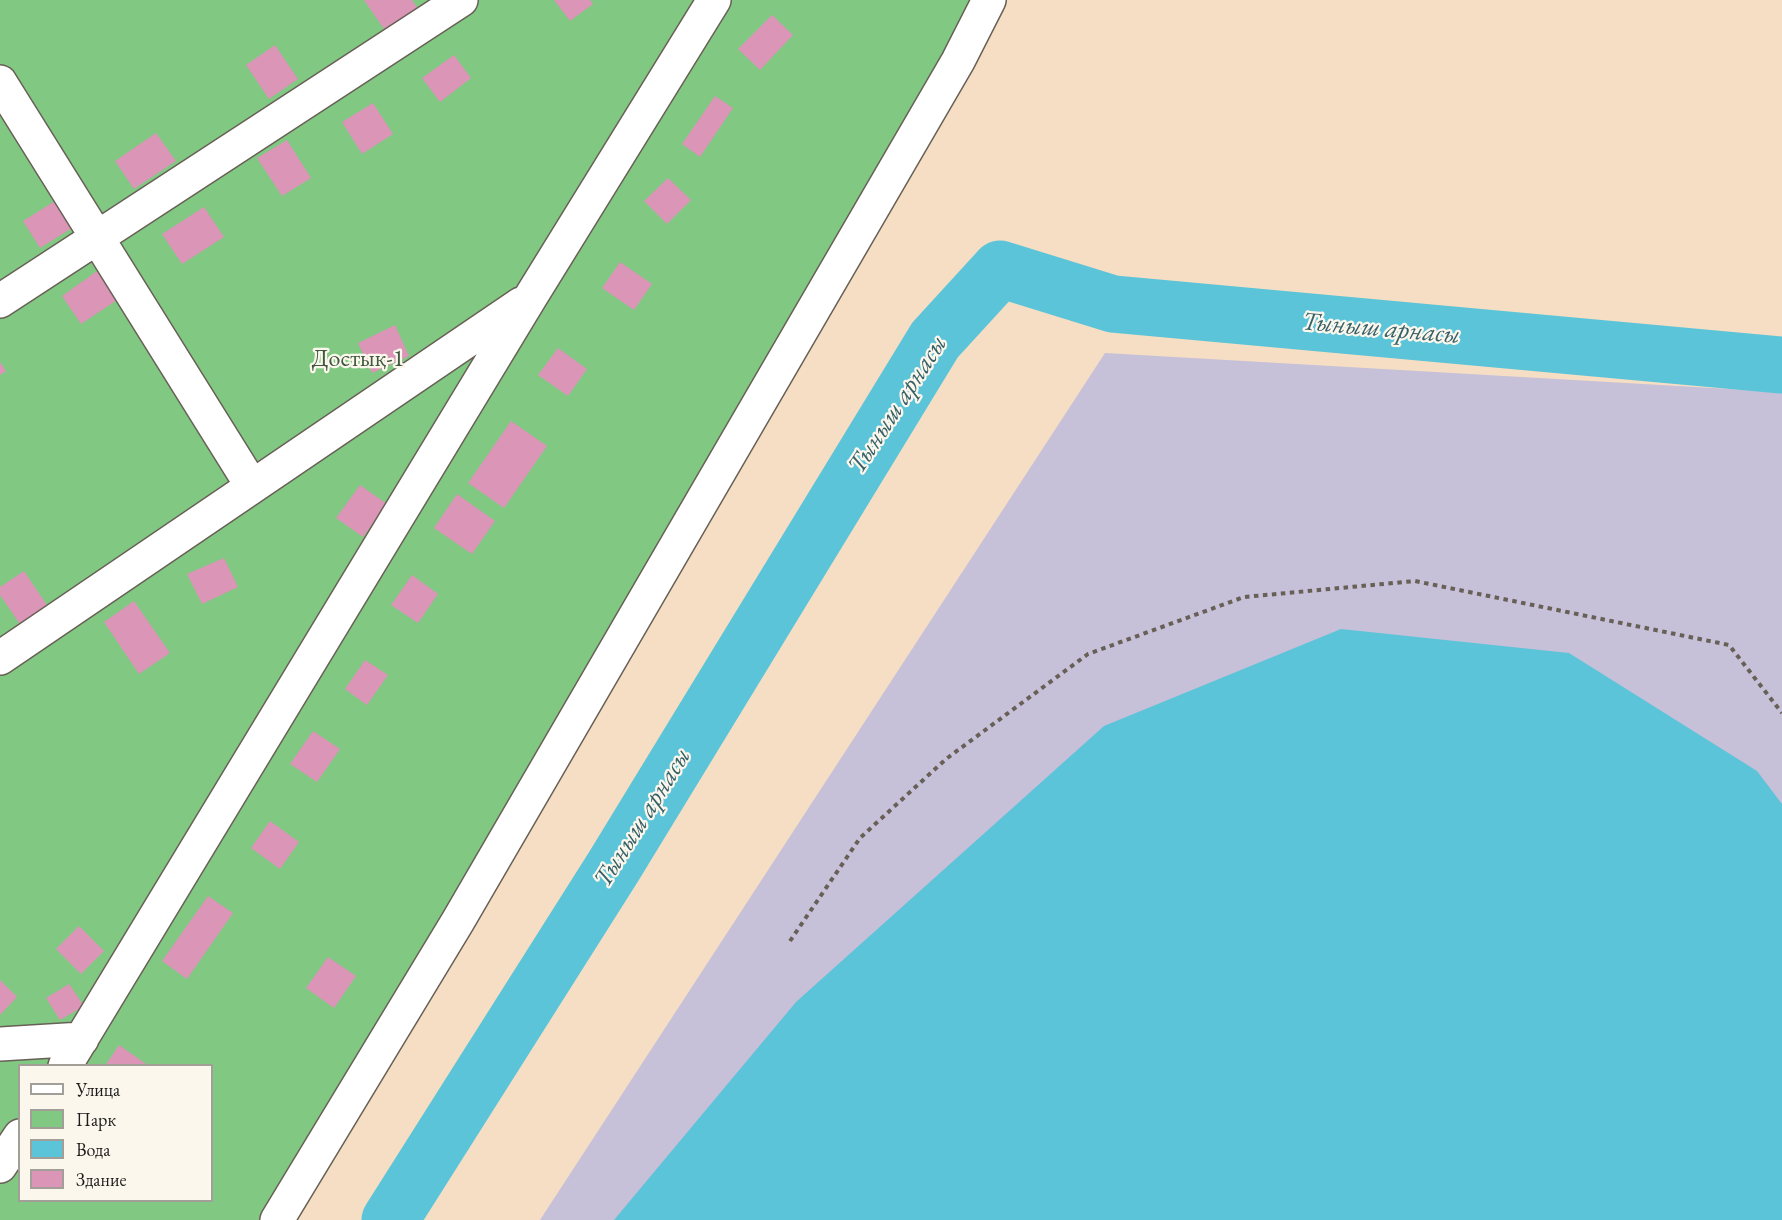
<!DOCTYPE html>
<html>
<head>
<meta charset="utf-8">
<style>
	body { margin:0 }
	#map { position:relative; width:1782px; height:1220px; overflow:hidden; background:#f5dec3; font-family:"EB Garamond",serif }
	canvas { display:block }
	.legend { position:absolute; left:18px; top:1064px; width:195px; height:138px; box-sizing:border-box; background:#fbf7ec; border:2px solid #a29f99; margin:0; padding:8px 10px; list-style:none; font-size:18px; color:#1c1c1c }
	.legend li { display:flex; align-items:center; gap:12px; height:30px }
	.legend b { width:30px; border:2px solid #a29f99 }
</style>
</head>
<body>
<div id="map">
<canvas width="1782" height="1220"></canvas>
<ul class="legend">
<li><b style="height:8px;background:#fff"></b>Улица</li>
<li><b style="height:16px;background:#81c883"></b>Парк</li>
<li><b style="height:16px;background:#5cc4d9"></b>Вода</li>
<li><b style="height:16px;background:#db95b7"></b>Здание</li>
</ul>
</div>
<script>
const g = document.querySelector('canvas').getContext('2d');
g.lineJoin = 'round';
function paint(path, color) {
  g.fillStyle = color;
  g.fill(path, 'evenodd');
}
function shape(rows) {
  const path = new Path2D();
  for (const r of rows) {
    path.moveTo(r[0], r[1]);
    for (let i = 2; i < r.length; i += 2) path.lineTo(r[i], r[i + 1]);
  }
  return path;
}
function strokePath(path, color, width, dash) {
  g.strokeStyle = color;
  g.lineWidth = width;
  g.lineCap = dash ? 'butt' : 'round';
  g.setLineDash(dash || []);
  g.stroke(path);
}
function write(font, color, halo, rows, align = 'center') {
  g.font = font + ' "EB Garamond",serif';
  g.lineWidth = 4.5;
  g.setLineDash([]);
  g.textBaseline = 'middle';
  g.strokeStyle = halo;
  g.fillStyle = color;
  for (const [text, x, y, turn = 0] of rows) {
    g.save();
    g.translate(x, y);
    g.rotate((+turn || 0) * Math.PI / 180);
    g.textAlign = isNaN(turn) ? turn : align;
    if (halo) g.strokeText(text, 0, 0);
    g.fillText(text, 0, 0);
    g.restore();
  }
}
paint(shape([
	[1105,353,1782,392,1782,1220,540,1220]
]), '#c6c0d9');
paint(shape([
	[0,0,981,0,265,1220,0,1220],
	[20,1066,212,1066,212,1200,20,1200]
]), '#81c883');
paint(shape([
	[1341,629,1569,653,1757,771,1782,804,1782,1220,614,1220,796,1002,1104,726]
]), '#5cc4d9');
strokePath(shape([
	[390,1220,614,866,935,340,1000,269,1113,304,1782,365]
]), '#5cc4d9', 57);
paint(shape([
	[364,0,412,0,419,10,386,32],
	[554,0,590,0,593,4,570,21],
	[772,15,793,35,760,70,738,49],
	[275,45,298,79,269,99,246,65],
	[454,55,471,78,440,102,422,78],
	[715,96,733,108,700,157,682,144],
	[373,103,393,134,362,154,342,122],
	[156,133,176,161,134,189,115,161],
	[287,140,311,178,282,196,257,158],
	[668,178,691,200,667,224,644,201],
	[55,201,72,228,40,248,23,221],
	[204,207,224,237,182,264,162,234],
	[620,262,652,284,634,310,602,288],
	[97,271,117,300,81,324,62,296],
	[395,325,409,356,372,373,358,343],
	[558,348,587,369,568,396,538,375],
	[0,362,6,371,0,375],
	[511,421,547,446,504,508,468,483],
	[360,485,387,504,363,537,336,518],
	[457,494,495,521,472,554,434,528],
	[224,558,238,587,202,604,187,574],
	[24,571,53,614,26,633,0,595,0,587],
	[412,575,438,594,418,623,391,605],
	[134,601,170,653,139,674,104,622],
	[365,660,388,675,367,705,345,689],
	[313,731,340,749,317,782,290,764],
	[270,821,299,842,280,869,251,848],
	[208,896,233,913,187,979,162,961],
	[79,926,104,951,81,974,56,949],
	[328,957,356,976,334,1008,306,988],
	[0,980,17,997,0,1015],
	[69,984,84,1006,60,1020,46,998],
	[119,1045,149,1066,105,1066]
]), '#db95b7');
const minor = shape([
	[0,82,252,486],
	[0,301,461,0],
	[0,658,521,304],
	[0,1044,82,1039],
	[65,1066,530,298,714,0],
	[0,1166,20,1136],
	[277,1220,458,921,958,61,989,0]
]);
strokePath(minor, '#686056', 36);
strokePath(shape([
	[790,941,860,838,946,759,1088,654,1244,597,1415,581,1729,645,1782,713]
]), '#686056', 4, [4.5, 4.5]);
strokePath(minor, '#fff', 33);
write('24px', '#3f5840', '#fbf7ec', [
	["Достық-1",358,359]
]);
write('italic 26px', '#365f68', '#fbf7ec', [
	["Тыныш арнасы",1381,329,5],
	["Тыныш арнасы",898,405,-57],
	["Тыныш арнасы",643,818,-58]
]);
</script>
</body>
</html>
